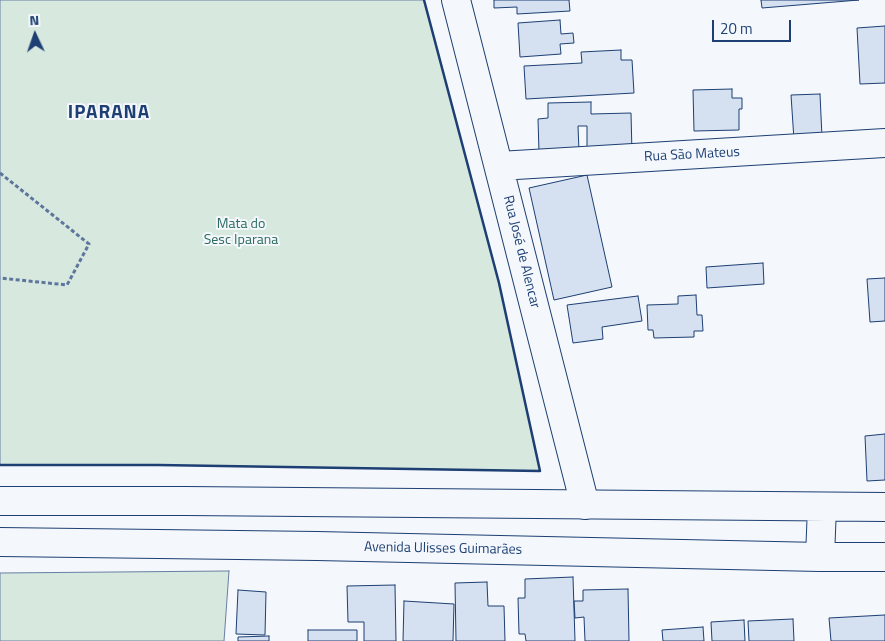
<!DOCTYPE html>
<html>
<head>
<meta charset="utf-8">
<style>
	body { margin:0 }
	#map { position:relative; width:885px; height:641px; overflow:hidden; background:#f4f7fb; font-family:"Titillium Web",sans-serif }
	canvas { display:block }
	.north { position:absolute; left:10px; top:10px; width:50px; height:50px; -webkit-text-stroke:4px #f4f7fb; paint-order:stroke; rotate:357deg; font-size:14px; font-weight:700; line-height:20px; text-align:center; color:#1d3f73 }
	.north::after { content:''; display:block; margin:auto; width:18px; height:22px; background:#1d3f73; clip-path:polygon(50% 0,100% 100%,50% 72%,0 100%) }
	.scale { position:absolute; left:712px; top:20px; width:79px; height:22px; box-sizing:border-box; border:2px solid #1d3f73; border-top:0; padding-left:6px; font-size:15px; line-height:18px; white-space:nowrap; color:#1d3f73; -webkit-text-stroke:4px #f4f7fb; paint-order:stroke }
</style>
</head>
<body>
<div id="map">
<canvas width="885" height="641"></canvas>
<div class="north">N</div>
<div class="scale">20 m</div>
</div>
<script>
const g = document.querySelector('canvas').getContext('2d');
g.lineJoin = 'round';
function paint(path, color) {
  g.fillStyle = color;
  g.fill(path, 'evenodd');
}
function shape(rows) {
  const path = new Path2D();
  for (const r of rows) {
    path.moveTo(r[0], r[1]);
    for (let i = 2; i < r.length; i += 2) path.lineTo(r[i], r[i + 1]);
  }
  return path;
}
function strokePath(path, color, width, dash) {
  g.strokeStyle = color;
  g.lineWidth = width;
  g.lineCap = dash ? 'butt' : 'round';
  g.setLineDash(dash || []);
  g.stroke(path);
}
function write(font, color, halo, rows, align = 'center') {
  g.font = font + ' "Titillium Web",sans-serif';
  g.lineWidth = 4;
  g.setLineDash([]);
  g.textBaseline = 'middle';
  g.strokeStyle = halo;
  g.fillStyle = color;
  for (const [text, x, y, turn = 0] of rows) {
    g.save();
    g.translate(x, y);
    g.rotate((+turn || 0) * Math.PI / 180);
    g.textAlign = isNaN(turn) ? turn : align;
    if (halo) g.strokeText(text, 0, 0);
    g.fillText(text, 0, 0);
    g.restore();
  }
}
const green = shape([
	[0,0,424,0,499,283,540,471,158,465,0,465,0,0],
	[229,571,224,641,0,641,0,573,229,571]
]);
paint(green, '#d7e8df');
strokePath(green, '#687fa3', 1);
const building = shape([
	[494,0,569,0,570,11,517,14,517,7,494,8,494,0],
	[761,0,859,0,762,8,761,0],
	[560,20,561,34,573,33,574,43,560,44,561,54,520,57,518,23,560,20],
	[885,26,885,83,860,84,857,28,885,26],
	[621,50,621,60,632,60,634,93,526,99,524,66,582,63,581,52,621,50],
	[732,89,732,98,742,98,742,109,739,109,739,130,694,131,693,90,732,89],
	[820,94,822,137,794,140,791,95,820,94],
	[591,102,591,114,631,113,632,153,587,155,587,126,578,126,579,151,539,152,538,119,548,118,548,103,591,102],
	[587,175,612,287,554,300,529,188,587,175],
	[763,263,764,284,707,288,706,267,763,263],
	[885,278,885,321,870,322,867,279,885,278],
	[696,295,697,315,702,315,703,331,694,331,694,337,654,338,653,330,648,330,647,305,678,304,678,296,696,295],
	[638,296,642,321,602,327,603,339,573,343,567,305,638,296],
	[885,434,885,480,867,481,865,436,885,434],
	[573,577,575,641,526,641,525,634,519,634,518,598,525,598,525,579,573,577],
	[487,582,488,606,504,606,505,641,456,641,455,583,487,582],
	[395,585,396,641,364,641,364,622,348,622,347,586,395,585],
	[628,589,629,641,585,641,584,617,575,618,574,601,583,601,583,590,628,589],
	[238,590,266,592,265,635,236,634,238,590],
	[404,601,454,604,453,641,403,641,404,601],
	[885,615,885,641,831,641,829,618,885,615],
	[793,619,794,641,749,641,748,621,793,619],
	[744,620,745,641,712,641,711,622,744,620],
	[703,627,704,641,663,641,662,630,703,627],
	[308,630,357,630,357,641,308,641,308,630],
	[269,636,269,641,238,641,238,637,269,636]
]);
paint(building, '#d5e0f0');
strokePath(building, '#1d3f73', 1);
const minor = shape([
	[456,0,585,505],
	[499,166,885,143]
]);
const major = shape([
	[0,501,186,501,885,507],
	[0,542,317,546,820,557,885,557],
	[820,557,822,507]
]);
strokePath(minor, '#1d3f73', 30);
strokePath(major, '#1d3f73', 30);
strokePath(shape([
	[0,173,89,244,67,285,0,278]
]), '#5e769c', 3, [4, 2.5]);
strokePath(minor, '#f4f7fb', 28);
strokePath(major, '#f4f7fb', 28);
strokePath(shape([
	[0,465,158,465,540,471,499,283,424,0]
]), '#1d3f73', 2.5);
write('14px', '#1d3f73', '#f4f7fb', [
	["Rua São Mateus",692,155,-3],
	["Rua José de Alencar",521,252,76],
	["Avenida Ulisses Guimarães",443,549,1]
]);
write('14px', '#2c6c60', '#f4f7fb', [
	["Mata do",241,225],
	["Sesc Iparana",241,241]
]);
g.letterSpacing = '1px';
write('bold 19px', '#1d3f73', '#f4f7fb', [
	["IPARANA",109,113]
]);
g.letterSpacing = '0px';
</script>
</body>
</html>
